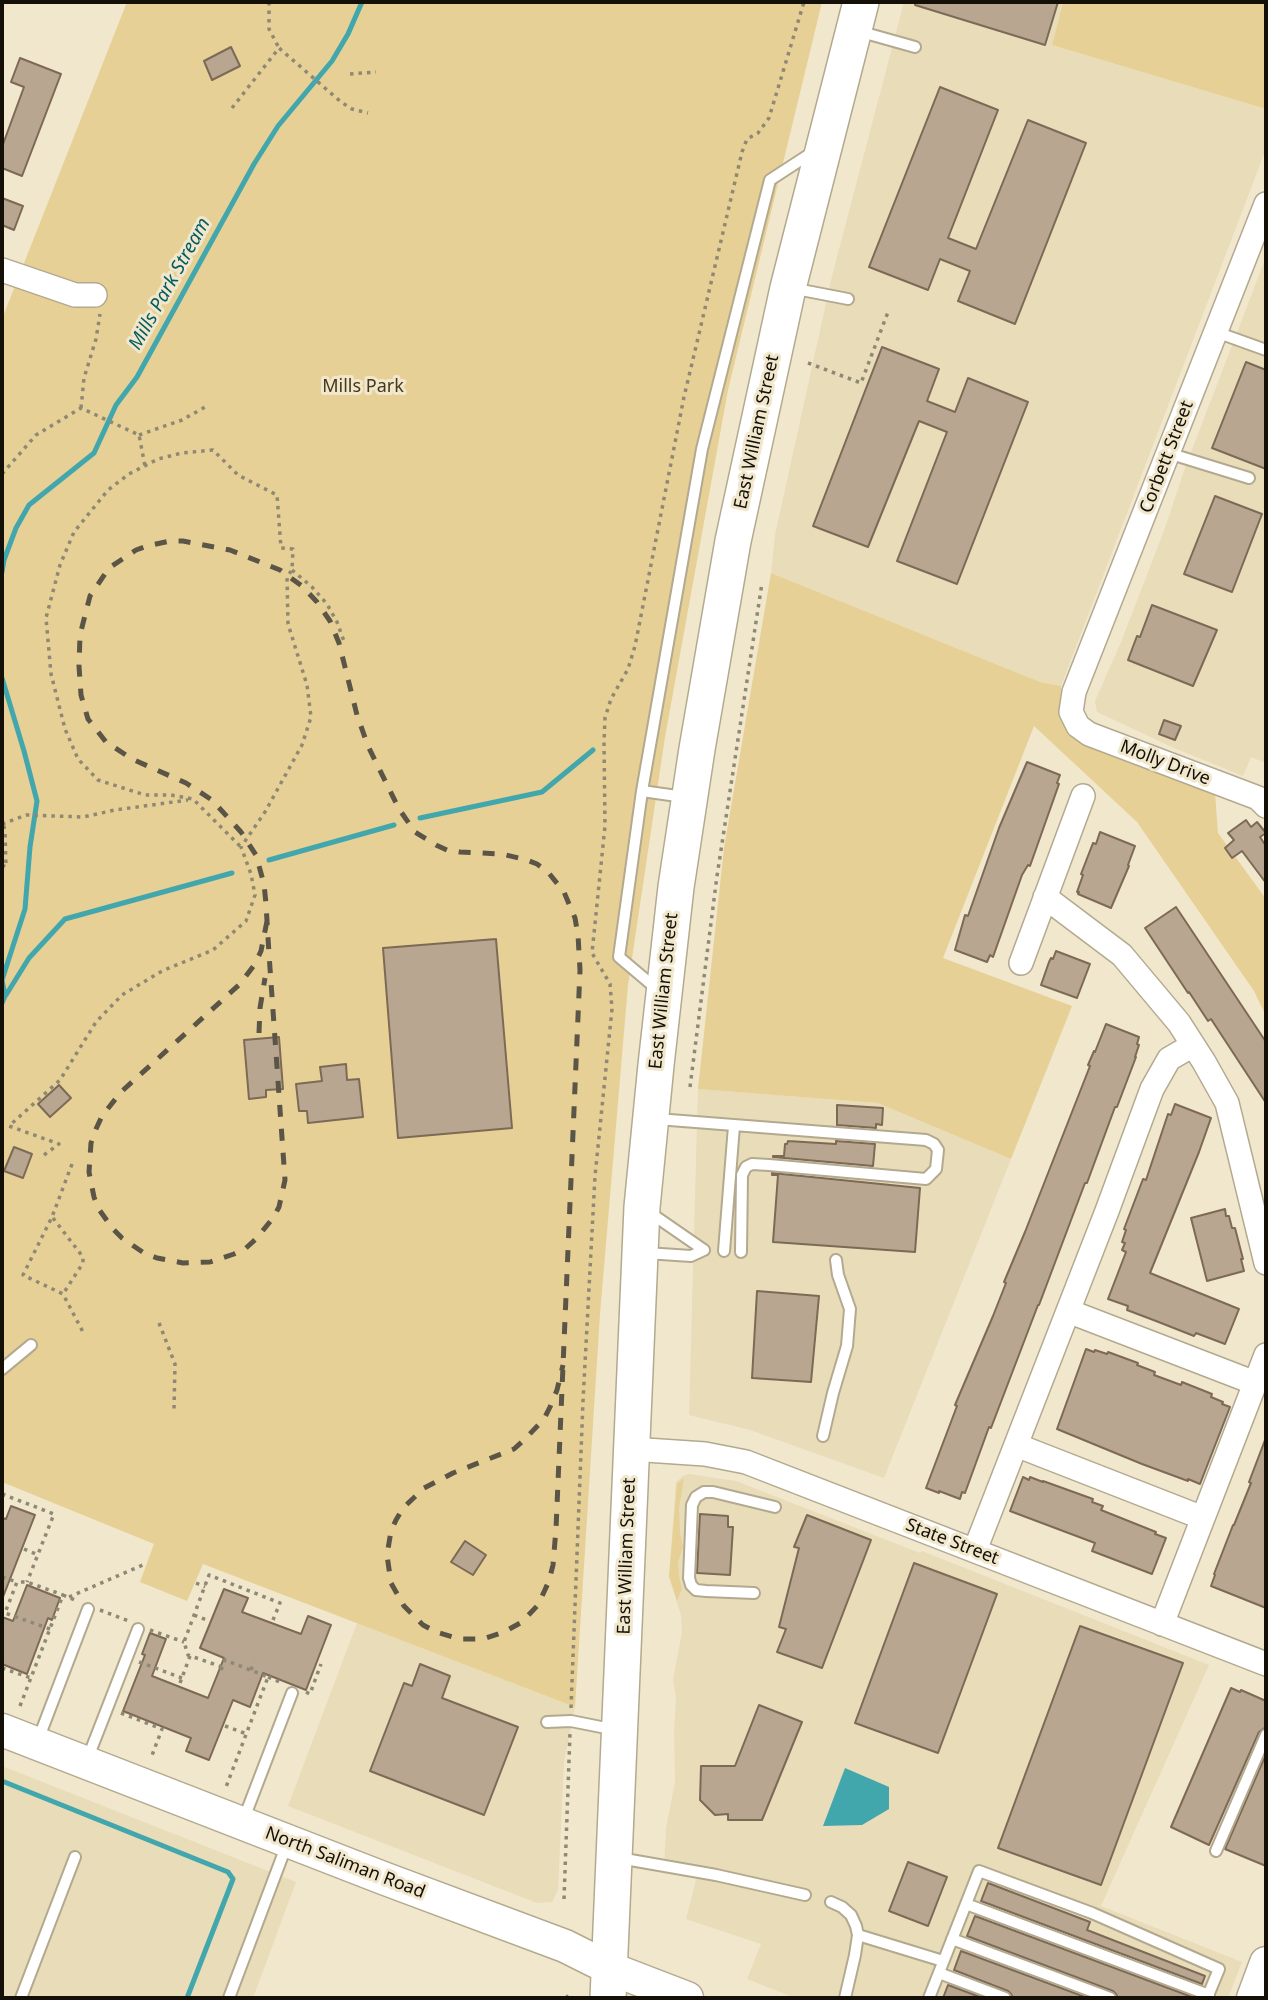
<!DOCTYPE html>
<html>
<head>
<meta charset="utf-8">
<style>
	body { margin:0 }
	#map { position:relative; width:1268px; height:2000px; overflow:hidden; background:#f1e7cc; font-family:"Noto Sans",sans-serif }
	canvas { display:block }
	.frame { position:absolute; inset:0; border:4px solid #141007; pointer-events:none }
</style>
</head>
<body>
<div id="map">
<canvas width="1268" height="2000"></canvas>
<div class="frame"></div>
</div>
<script>
const g = document.querySelector('canvas').getContext('2d');
g.lineJoin = 'round';
function paint(path, color) {
  g.fillStyle = color;
  g.fill(path, 'evenodd');
}
function shape(rows) {
  const path = new Path2D();
  for (const r of rows) {
    path.moveTo(r[0], r[1]);
    for (let i = 2; i < r.length; i += 2) path.lineTo(r[i], r[i + 1]);
  }
  return path;
}
function strokePath(path, color, width, dash) {
  g.strokeStyle = color;
  g.lineWidth = width;
  g.lineCap = dash ? 'butt' : 'round';
  g.setLineDash(dash || []);
  g.stroke(path);
}
function write(font, color, halo, rows, align = 'center') {
  g.font = font + ' "Noto Sans",sans-serif';
  g.lineWidth = 6;
  g.setLineDash([]);
  g.textBaseline = 'middle';
  g.strokeStyle = halo;
  g.fillStyle = color;
  for (const [text, x, y, turn = 0] of rows) {
    g.save();
    g.translate(x, y);
    g.rotate((+turn || 0) * Math.PI / 180);
    g.textAlign = isNaN(turn) ? turn : align;
    if (halo) g.strokeText(text, 0, 0);
    g.fillText(text, 0, 0);
    g.restore();
  }
}
paint(shape([
	[904,2,1063,2,1052,45,1266,109,1266,149,1061,686,1040,682,771,573,775,535,832,276],
	[1266,257,1266,763,1251,757,1243,776,1174,748,1097,712,1095,701,1121,642,1165,528,1186,465],
	[698,1089,879,1103,1011,1159,884,1478,750,1430,689,1415],
	[689,1474,736,1481,920,1553,922,1551,1209,1665,1101,1906,1242,1962,1228,1998,795,1998,747,1979,761,1944,686,1919,697,1876,664,1872,666,1828,675,1782,674,1732,676,1698,673,1680,682,1632,681,1615,669,1577,676,1482,683,1476],
	[357,1623,575,1707,564,1762,558,1890,552,1902,537,1903,288,1806],
	[2,1766,296,1882,253,1998,2,1998]
]), '#e9dcb9');
paint(shape([
	[127,2,822,2,728,390,665,737,628,985,600,1314,575,1707,203,1564,187,1601,140,1582,154,1544,2,1482,2,319],
	[1063,2,1266,2,1266,109,1052,45],
	[771,573,1040,682,1061,686,1060,708,1069,726,1215,793,1218,833,1266,899,1266,1016,1254,991,1137,822,1034,726,943,958,1072,1006,1011,1159,878,1103,698,1089,724,848],
	[684,1478,679,1508,680,1532,683,1547,678,1562,679,1576,682,1589,677,1601,669,1576,677,1484]
]), '#e6d095');
paint(shape([
	[845,1768,889,1787,889,1809,862,1825,823,1826]
]), '#42a6ad');
strokePath(shape([
	[2,572,4,560,16,528,29,505,94,453,116,405,137,377,254,164,278,126,332,61,348,34,362,2],
	[2,678,24,751,37,801,30,847,25,909,2,980,5,996,2,1003],
	[420,818,542,792,593,750],
	[269,860,394,825],
	[6,995,29,958,65,919,232,873],
	[2,1781,228,1872,233,1879,187,1998]
]), '#42a6ad', 5);
const building = shape([
	[916,2,1058,2,1045,45,915,5,916,2],
	[231,47,240,66,212,80,204,61,231,47],
	[20,58,61,74,22,176,2,168,2,147,24,87,11,82,20,58],
	[940,87,998,110,948,238,976,249,1028,120,1086,143,1015,324,958,301,970,271,940,259,928,290,869,267,940,87],
	[2,198,23,206,14,230,2,225,2,198],
	[882,347,939,369,927,401,955,412,968,378,1028,402,957,584,897,561,947,432,919,421,868,547,813,526,882,347],
	[1246,362,1266,370,1266,469,1212,448,1246,362],
	[1215,496,1262,514,1232,592,1184,574,1215,496],
	[1152,605,1217,630,1193,686,1128,660,1137,636,1140,637,1152,605],
	[1164,720,1181,726,1175,740,1159,734,1164,720],
	[1027,762,1060,775,1057,783,1059,784,1030,866,1028,865,1022,875,993,957,990,955,987,962,955,950,965,915,968,916,999,828,1027,762],
	[1246,820,1251,827,1257,822,1266,833,1260,837,1266,846,1266,883,1242,851,1232,858,1225,848,1234,840,1228,833,1246,820],
	[1100,832,1135,846,1128,865,1129,866,1111,908,1078,894,1079,892,1077,892,1083,875,1081,874,1093,843,1096,844,1100,832],
	[1176,907,1266,1042,1266,1103,1211,1019,1208,1021,1189,992,1188,993,1145,928,1176,907],
	[496,939,512,1128,398,1138,383,948,496,939],
	[1056,951,1090,964,1077,998,1041,985,1049,962,1051,958,1053,959,1056,951],
	[1106,1024,1139,1037,1137,1044,1139,1045,1135,1057,1136,1057,1117,1107,1115,1107,1087,1183,1085,1183,1039,1305,1038,1305,991,1428,989,1427,965,1493,962,1492,960,1499,939,1491,939,1493,926,1488,957,1406,955,1405,993,1316,1006,1283,1004,1282,1025,1232,1090,1066,1088,1065,1094,1051,1095,1052,1106,1024],
	[279,1037,283,1089,266,1090,266,1097,249,1099,244,1040,279,1037],
	[346,1064,347,1080,359,1079,363,1117,308,1123,307,1111,299,1111,296,1084,322,1081,320,1067,346,1064],
	[59,1085,71,1098,50,1117,38,1104,59,1085],
	[1175,1104,1211,1118,1199,1152,1150,1273,1239,1309,1225,1344,1196,1333,1194,1336,1156,1321,1127,1310,1128,1306,1108,1299,1126,1252,1122,1250,1125,1243,1122,1242,1126,1230,1124,1229,1143,1179,1146,1180,1168,1114,1171,1115,1175,1104],
	[837,1105,883,1108,882,1125,876,1124,876,1128,837,1125,837,1105],
	[788,1141,836,1144,836,1141,875,1144,873,1166,773,1157,773,1156,784,1156,785,1144,787,1144,788,1141],
	[14,1147,32,1154,23,1178,4,1171,14,1147],
	[772,1173,920,1188,915,1252,773,1242,778,1175,772,1175,772,1173],
	[1225,1209,1226,1216,1229,1216,1232,1228,1235,1228,1243,1259,1241,1259,1244,1271,1207,1281,1191,1218,1225,1209],
	[757,1291,819,1296,811,1382,752,1378,757,1291],
	[1086,1349,1094,1352,1095,1350,1107,1354,1108,1352,1138,1363,1137,1365,1155,1372,1154,1375,1181,1385,1182,1382,1212,1394,1211,1397,1223,1402,1222,1404,1230,1407,1200,1484,1188,1479,1188,1481,1142,1464,1057,1429,1086,1349],
	[1265,1440,1266,1440,1266,1608,1211,1586,1215,1575,1214,1574,1233,1525,1234,1525,1251,1483,1249,1482,1265,1440],
	[1023,1477,1029,1480,1030,1477,1043,1482,1043,1481,1093,1499,1092,1502,1103,1506,1101,1510,1156,1532,1155,1534,1166,1538,1152,1574,1092,1551,1095,1543,1010,1511,1023,1477],
	[11,1506,35,1515,3,1597,2,1518,6,1519,11,1506],
	[700,1514,728,1516,728,1527,733,1527,730,1575,697,1573,700,1514],
	[807,1515,871,1540,822,1668,777,1652,786,1629,779,1627,799,1548,794,1547,807,1515],
	[465,1541,486,1555,473,1575,451,1562,465,1541],
	[914,1563,997,1594,938,1753,855,1723,914,1563],
	[27,1585,60,1598,52,1620,48,1618,27,1674,2,1664,2,1617,13,1621,27,1585],
	[224,1589,248,1598,242,1612,301,1634,308,1616,331,1625,306,1690,263,1673,250,1707,233,1700,209,1760,186,1751,191,1738,123,1711,145,1655,142,1654,150,1633,166,1639,152,1676,208,1698,224,1658,200,1648,224,1589],
	[1080,1626,1183,1663,1101,1885,998,1848,1080,1626],
	[420,1664,450,1676,442,1698,518,1727,484,1815,370,1771,404,1683,412,1686,420,1664],
	[1231,1688,1240,1692,1241,1690,1266,1701,1266,1727,1259,1732,1209,1845,1171,1827,1231,1688],
	[759,1705,802,1722,762,1820,728,1820,728,1814,715,1815,700,1800,701,1766,735,1766,759,1705],
	[1266,1754,1266,1866,1225,1849,1266,1754],
	[908,1862,947,1877,928,1926,889,1911,908,1862],
	[988,1883,1090,1922,1087,1930,1205,1976,1202,1984,981,1901,988,1883],
	[975,1916,1195,1998,1118,1998,1116,1994,1113,1991,967,1936,975,1916],
	[961,1951,1088,1998,1013,1998,1011,1994,1008,1991,954,1970,961,1951],
	[948,1985,983,1998,943,1998,948,1985]
]);
paint(building, '#b9a690');
strokePath(building, '#7c6a56', 2);
const lane = shape([
	[858,31,915,47],
	[791,288,848,299],
	[1216,332,1266,350],
	[1168,453,1249,478],
	[642,791,619,957,658,990],
	[684,797,642,791,702,449,770,180,813,152],
	[657,1119,926,1140,934,1144,938,1150,936,1169,926,1179,769,1165,752,1164,746,1167,742,1175,741,1252],
	[649,1212,704,1250],
	[724,1251,734,1126],
	[646,1253,691,1256,704,1250],
	[2,1369,31,1345],
	[823,1436,833,1393,847,1346,850,1309,838,1275,836,1260],
	[754,1593,706,1591,696,1590,691,1585,689,1578,692,1505,696,1497,704,1492,713,1492,775,1507],
	[547,1722,571,1721,616,1730],
	[38,1740,88,1609],
	[87,1760,138,1629],
	[243,1821,292,1693],
	[1216,1851,1266,1735],
	[619,1858,716,1875,805,1895],
	[831,1902,842,1907,851,1915,856,1926,858,1935,855,1955,845,1998],
	[966,1904,1209,1995],
	[858,1935,943,1961],
	[952,1939,1110,1998],
	[939,1973,1005,1998],
	[21,1998,75,1857],
	[229,1998,287,1844],
	[929,1998,979,1871,1092,1913,1219,1969,1207,1998]
]);
const street = shape([
	[1266,204,1074,692,1071,712,1078,726,1089,734,1258,798,1266,806],
	[2,270,75,295,95,295],
	[1045,897,1122,955,1179,1023,1204,1062,1227,1103,1266,1263],
	[1021,963,1083,796],
	[1068,1311,1255,1383],
	[1016,1445,1203,1518],
	[631,1449,705,1454,746,1462,1266,1664],
	[975,1550,1107,1211,1152,1089,1169,1059,1193,1045],
	[1162,1624,1266,1355]
]);
const secondary = shape([
	[2,1730,383,1878,565,1946,609,1968,687,1998],
	[1253,1998,1266,1963]
]);
const primary = shape([
	[608,1998,642,1207,656,1065,676,887,697,749,733,541,788,288,861,2]
]);
strokePath(lane, '#b3a98f', 14);
strokePath(street, '#b3a98f', 26);
strokePath(secondary, '#b3a98f', 35);
strokePath(primary, '#b3a98f', 38);
strokePath(shape([
	[269,2,269,29,279,48],
	[350,74,376,72],
	[232,108,279,48,341,102,352,109,368,113],
	[808,363,861,383,888,312],
	[81,408,84,378,96,339,100,314],
	[139,435,182,420,207,406],
	[2,474,36,435,81,408,139,435,145,466],
	[292,570,312,587,327,604,337,622,345,644],
	[2,824,26,815,83,817,115,810,188,800],
	[2,865,6,867,5,831,3,823],
	[690,1087,717,876,762,583],
	[44,1155,59,1144,9,1126,60,1080,96,1022,122,995,162,971,213,950,246,921,255,895,251,874,241,847,265,812,302,745,311,717,307,685,288,624,287,577,292,570,293,549,281,548,277,495,238,475,213,450,182,453,158,459,129,474,108,490,74,532,60,565,46,618,51,674,65,729,78,759,98,780,145,795,171,795,193,799,241,847],
	[72,1164,52,1217,23,1275,63,1294,84,1334],
	[53,1218,83,1257,83,1263,63,1294],
	[159,1323,175,1364,174,1409],
	[2,1494,54,1514,27,1582],
	[24,1549,38,1555],
	[2,1577,17,1582],
	[196,1583,205,1587],
	[69,1597,145,1564],
	[100,1610,129,1621],
	[194,1615,209,1621],
	[50,1629,5,1613,17,1582,27,1582,63,1595],
	[150,1630,184,1642],
	[139,1662,182,1678],
	[222,1667,188,1655,184,1642,209,1575,280,1603,273,1620],
	[2,1668,31,1678],
	[221,1670,225,1660,268,1677,226,1787],
	[251,1670,254,1662],
	[268,1677,282,1683],
	[180,1683,190,1656],
	[306,1692,310,1694,321,1664],
	[20,1706,63,1595,77,1601],
	[571,1708,583,1401,595,1176,612,1009,610,984,592,953,605,826,604,743,605,718,611,699,628,669,635,646,684,397,742,152,747,139,758,133,769,118,804,2],
	[121,1713,162,1729,151,1758],
	[225,1726,247,1734],
	[564,1899,570,1733],
	[566,1998,571,1992]
]), '#8f8875', 3.5, [3.5, 5]);
strokePath(lane, '#fff', 10);
strokePath(street, '#fff', 23);
strokePath(secondary, '#fff', 32);
strokePath(primary, '#fff', 35);
strokePath(shape([
	[267,921,261,951,255,964,240,984,121,1092,102,1116,96,1129,91,1143,89,1172,94,1197,98,1208,113,1229,122,1238,144,1253,157,1258,183,1263,210,1262,234,1254,246,1248,256,1239,273,1218,279,1207,285,1180,269,954,267,921,266,904,264,884,256,855,241,832,212,800,186,783,132,759,106,742,88,719,81,695,79,666,80,635,90,596,109,568,136,550,147,546,170,541,183,541,230,550,280,570,302,586,317,602,330,621,339,643,357,715,368,746,399,809,415,832,436,845,447,850,460,852,502,854,527,860,537,864,548,872,564,892,575,918,578,935,580,970,556,1529,553,1565,549,1581,538,1605,522,1622,504,1632,483,1639,460,1639,436,1632,423,1625,404,1606,391,1583,387,1555,391,1531,396,1520,403,1508,424,1488,453,1473,514,1449,524,1440,544,1419,550,1407,557,1390,563,1365],
	[259,1033,260,1008,265,978]
]), '#5b5547', 5, [12, 12]);
write('18px', '#433819', '#f1e7cc', [
	["Mills Park",363,387]
]);
write('18px', '#141007', '#f1e7cc', [
	["East William Street",757,432,-78],
	["Corbett Street",1167,457,-69],
	["Molly Drive",1165,763,21],
	["East William Street",664,991,-84],
	["State Street",952,1542,21],
	["East William Street",627,1556,-88],
	["North Saliman Road",345,1863,21]
]);
write('italic 19px', '#015c62', '#f1e7cc', [
	["Mills Park Stream",170,284,-61]
]);
</script>
</body>
</html>
